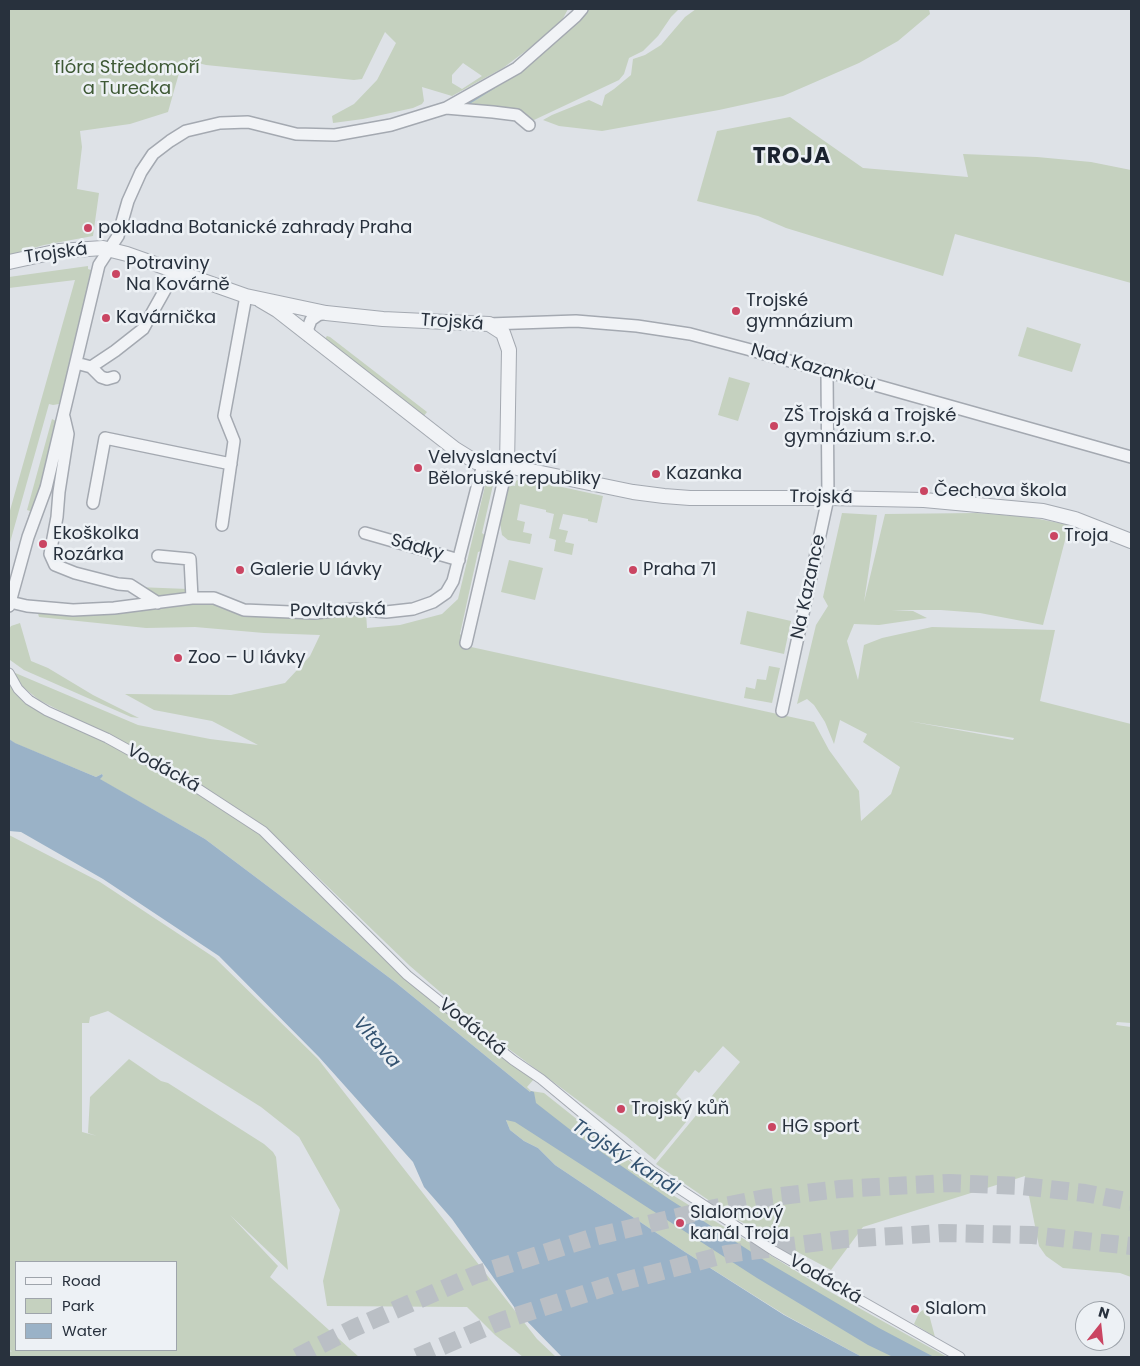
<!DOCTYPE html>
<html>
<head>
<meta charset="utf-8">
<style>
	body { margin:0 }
	#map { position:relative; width:1140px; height:1366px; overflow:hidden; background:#dee2e7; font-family:Poppins,sans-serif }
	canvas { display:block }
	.frame { position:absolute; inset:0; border:10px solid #28313d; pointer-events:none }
	.legend { position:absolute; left:15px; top:1261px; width:162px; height:90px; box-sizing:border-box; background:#edf1f5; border:1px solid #9ea4ab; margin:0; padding:6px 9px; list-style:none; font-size:15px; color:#28313d }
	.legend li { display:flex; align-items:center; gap:10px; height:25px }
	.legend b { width:25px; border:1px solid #9ea4ab }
	.north { position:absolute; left:1075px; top:1301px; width:50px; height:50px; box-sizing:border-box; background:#edf1f5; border:1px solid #9ea4ab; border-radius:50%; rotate:16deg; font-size:14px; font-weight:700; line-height:20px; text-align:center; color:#28313d }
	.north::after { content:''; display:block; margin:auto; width:18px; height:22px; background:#ca4562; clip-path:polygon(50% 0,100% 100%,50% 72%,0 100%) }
</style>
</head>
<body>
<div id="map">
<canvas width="1140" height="1366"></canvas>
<div class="frame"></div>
<ul class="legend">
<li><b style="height:6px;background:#f1f3f6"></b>Road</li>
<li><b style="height:14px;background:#c5d1bf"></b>Park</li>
<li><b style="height:14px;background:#9ab2c7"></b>Water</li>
</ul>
<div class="north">N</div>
</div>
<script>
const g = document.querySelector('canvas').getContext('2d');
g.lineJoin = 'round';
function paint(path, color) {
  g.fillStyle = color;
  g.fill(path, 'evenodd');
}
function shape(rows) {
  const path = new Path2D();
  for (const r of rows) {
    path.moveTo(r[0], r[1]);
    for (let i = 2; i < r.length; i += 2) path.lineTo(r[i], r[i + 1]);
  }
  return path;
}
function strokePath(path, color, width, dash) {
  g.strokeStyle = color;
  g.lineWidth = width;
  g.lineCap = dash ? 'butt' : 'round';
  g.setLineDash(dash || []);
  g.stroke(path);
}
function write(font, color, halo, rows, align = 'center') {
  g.font = font + ' Poppins,sans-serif';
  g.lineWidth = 5;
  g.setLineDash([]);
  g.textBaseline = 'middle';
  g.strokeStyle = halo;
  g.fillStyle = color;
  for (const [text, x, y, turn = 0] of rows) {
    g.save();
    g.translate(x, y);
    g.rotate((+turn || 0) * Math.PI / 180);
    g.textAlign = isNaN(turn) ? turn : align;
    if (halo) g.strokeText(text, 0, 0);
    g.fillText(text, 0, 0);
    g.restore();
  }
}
paint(shape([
	[9,9,568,9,559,26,503,68,452,96,422,87,424,101,422,104,413,108,363,119,333,123,332,116,354,104,377,80,396,43,385,32,362,79,354,80,206,65,183,59,168,112,130,124,80,131,82,147,77,189,99,193,93,236,44,245,9,255],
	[463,63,482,76,462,89,452,83,452,75],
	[587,9,679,9,671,17,658,36,643,51,629,58,624,74,619,80,534,120,522,112,468,104,523,71],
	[696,9,929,9,930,14,898,41,859,63,783,96,719,110,602,131,559,126,543,120,552,115,589,100,602,106,605,95,614,89,631,75,633,59,645,55,661,45,685,17],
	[790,117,863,168,968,177,963,154,1037,157,1091,162,1131,170,1131,283,955,234,943,276,786,228,758,216,697,201,717,131],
	[88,266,88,269,91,270,72,360,59,404,53,405,49,404,9,546,9,514,75,280,9,288,9,277],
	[1027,327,1081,344,1072,372,1018,356],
	[327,336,330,337,427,412,423,417,323,341],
	[729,377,750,383,738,421,718,415],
	[52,419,56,421,41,495,24,531,30,511,27,510],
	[495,472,498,474,499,478,498,484,493,485,482,533,486,536,482,551,478,552,460,634,463,637,462,645,814,722,829,750,859,791,861,821,891,794,900,767,863,742,867,734,840,720,834,744,825,722,814,705,807,699,797,704,816,625,828,606,823,597,842,513,877,515,864,602,885,514,976,513,1029,517,1069,525,1043,625,980,613,941,610,892,610,913,611,927,618,879,625,854,624,847,641,858,680,864,645,882,638,932,627,1055,630,1040,701,1131,724,1131,1023,1117,1022,1116,1025,1131,1027,1131,1277,1120,1273,1063,1268,1046,1256,1039,1246,1025,1176,863,1227,831,1270,736,1219,656,1164,740,1062,723,1046,699,1073,695,1070,676,1094,681,1099,686,1122,655,1160,626,1136,490,1035,410,966,269,830,172,768,39,700,23,687,13,672,138,725,210,739,258,745,212,721,154,710,125,694,231,695,285,683,310,656,320,635,264,633,195,627,146,628,39,617,37,610,195,603,212,603,366,612,367,628,400,625,442,614,458,599,486,482,490,474],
	[908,721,1014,738,1013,740],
	[521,478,603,496,597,523,588,521,588,519,563,514,559,529,568,531,565,542,574,544,572,555,554,551,556,540,549,538,554,514,546,512,546,510,520,504,517,520,525,522,523,532,532,534,530,544,508,540,502,535,500,523,509,485,515,486,516,481],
	[509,560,543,568,535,600,501,592],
	[137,587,188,589,188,597,165,600],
	[747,611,791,621,784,654,740,644],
	[20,623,31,661,48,668,93,695,139,718,131,717,24,670,10,660,9,657,9,629,11,626],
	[769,666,780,668,772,703,744,698,746,687,755,689,757,679,766,680],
	[9,679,17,692,107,738,263,831,407,975,534,1079,527,1087,531,1091,544,1093,671,1194,825,1289,947,1357,862,1357,785,1315,685,1252,555,1165,538,1148,524,1141,510,1130,506,1120,530,1092,395,982,205,839,99,779,103,776,102,774,96,777,14,743,9,739],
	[9,835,100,882,215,958,318,1059,537,1339,556,1357,523,1357,495,1335,467,1307,327,1306,323,1281,340,1210,299,1137,261,1107,108,1011,90,1017,89,1023,82,1023,82,1132,97,1136,88,1133,90,1097,129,1059,161,1081,168,1083,264,1144,273,1152,276,1157,288,1270,230,1215,278,1266,270,1277,359,1357,9,1357,9,1351,12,1352,9,1349],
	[16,1262,176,1262,176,1350,16,1350],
	[927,1307,935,1337,914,1324,919,1313]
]), '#c5d1bf');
paint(shape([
	[9,739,15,743,96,777,102,774,103,776,100,779,205,839,395,982,530,1092,531,1091,534,1092,536,1103,577,1135,669,1199,767,1262,879,1328,934,1357,893,1357,868,1345,757,1278,515,1122,506,1120,510,1130,524,1141,538,1148,555,1165,685,1252,784,1315,862,1357,562,1357,517,1311,452,1219,424,1187,413,1162,319,1057,219,956,103,879,21,832,9,831]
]), '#9ab2c7');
strokePath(shape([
	[465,105,494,87]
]), '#9ab2c7', 3);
strokePath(shape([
	[297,1357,354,1328,475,1275,594,1237,715,1208,765,1198,840,1189,949,1183,1021,1186,1085,1193,1131,1202],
	[417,1357,501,1321,621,1282,727,1254,845,1239,942,1233,1032,1235,1131,1246]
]), '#babfc5', 18, [18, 9]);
const pedestrian = shape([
	[9,673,18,689,29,700,47,711,107,738,194,786,263,831,407,975,513,1060,541,1079,652,1171,774,1251,960,1357]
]);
const minor = shape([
	[446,108,493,112,517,115,529,125],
	[489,324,576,321,637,326,690,334,747,349,1131,457],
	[309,336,308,328,311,320,318,315,326,313],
	[76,363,91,367,115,351,143,329,175,272],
	[91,367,101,377,107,379,114,377],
	[64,417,68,434,59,492,57,517,50,554,55,565,75,573,118,584,130,585,158,603],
	[93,503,105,438,231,464],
	[222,525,234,441,224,416,246,296],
	[365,533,459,560],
	[158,556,190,559,192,598],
	[10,602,27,606,73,610,114,608,192,598,214,598,244,610,314,613,354,609,386,612,413,609,433,602,446,593,453,581,483,464],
	[9,606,28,537,46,488,99,265,118,236,128,201,141,172,153,154,170,141,186,131,220,123,248,122,296,134,335,135,391,125,446,108,517,68,576,16,582,9],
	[466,643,507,466],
	[782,711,828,498,827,372]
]);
const tertiary = shape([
	[9,262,59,251,103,248,127,254,246,296,326,313,383,319,489,324,503,333,509,350,507,466],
	[260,300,277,310,455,449,476,462,507,466,633,492,664,496,690,498,828,498,924,500,1043,511,1075,519,1131,541]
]);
strokePath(pedestrian, '#a4a9b1', 11);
strokePath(minor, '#a4a9b1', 14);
strokePath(tertiary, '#a4a9b1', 16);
strokePath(pedestrian, '#f1f3f6', 9);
strokePath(minor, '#f1f3f6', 11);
strokePath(tertiary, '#f1f3f6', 14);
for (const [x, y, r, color] of [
	[88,228,5,"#ca4562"],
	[116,274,5,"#ca4562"],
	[736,311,5,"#ca4562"],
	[106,318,5,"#ca4562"],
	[774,426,5,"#ca4562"],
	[418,468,5,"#ca4562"],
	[656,474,5,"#ca4562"],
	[924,491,5,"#ca4562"],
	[1054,536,5,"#ca4562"],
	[43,544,5,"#ca4562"],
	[240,570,5,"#ca4562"],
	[633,570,5,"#ca4562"],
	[178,658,5,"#ca4562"],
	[621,1109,5,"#ca4562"],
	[772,1127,5,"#ca4562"],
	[680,1223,5,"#ca4562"],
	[915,1309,5,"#ca4562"]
]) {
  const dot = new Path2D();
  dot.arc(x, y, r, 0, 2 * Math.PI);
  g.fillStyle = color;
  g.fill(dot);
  strokePath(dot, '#edf1f5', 2);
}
write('18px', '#3e5935', '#edf1f5', [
	["flóra Středomoří",127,68],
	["a Turecka",127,89]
]);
write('18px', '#28313d', '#edf1f5', [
	["pokladna Botanické zahrady Praha",98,228],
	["Potraviny",126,264],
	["Na Kovárně",126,285],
	["Trojské",746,301],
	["gymnázium",746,322],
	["Kavárnička",116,318],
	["ZŠ Trojská a Trojské",784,416],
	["gymnázium s.r.o.",784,437],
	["Velvyslanectví",428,458],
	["Běloruské republiky",428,479],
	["Kazanka",666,474],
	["Čechova škola",934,491],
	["Ekoškolka",53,534],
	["Rozárka",53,555],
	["Troja",1064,536],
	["Galerie U lávky",250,570],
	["Praha 71",643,570],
	["Zoo – U lávky",188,658],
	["Trojský kůň",631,1109],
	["HG sport",782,1127],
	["Slalomový",690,1213],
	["kanál Troja",690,1234],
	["Slalom",925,1309]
], 'left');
write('18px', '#28313d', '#edf1f5', [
	["Trojská",56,254,-8],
	["Trojská",452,323,4],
	["Nad Kazankou",813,368,16],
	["Trojská",821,498,1],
	["Sádky",417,548,16],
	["Na Kazance",809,587,-78],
	["Povltavská",338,611,-1],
	["Vodácká",163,769,29],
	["Vodácká",472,1028,39],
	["Vodácká",825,1280,30]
]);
write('italic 19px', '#335270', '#edf1f5', [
	["Vltava",376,1043,49],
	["Trojský kanál",625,1158,33]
]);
g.letterSpacing = '1px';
write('bold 22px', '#1a222e', '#edf1f5', [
	["TROJA",792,157]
]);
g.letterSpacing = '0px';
</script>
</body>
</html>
